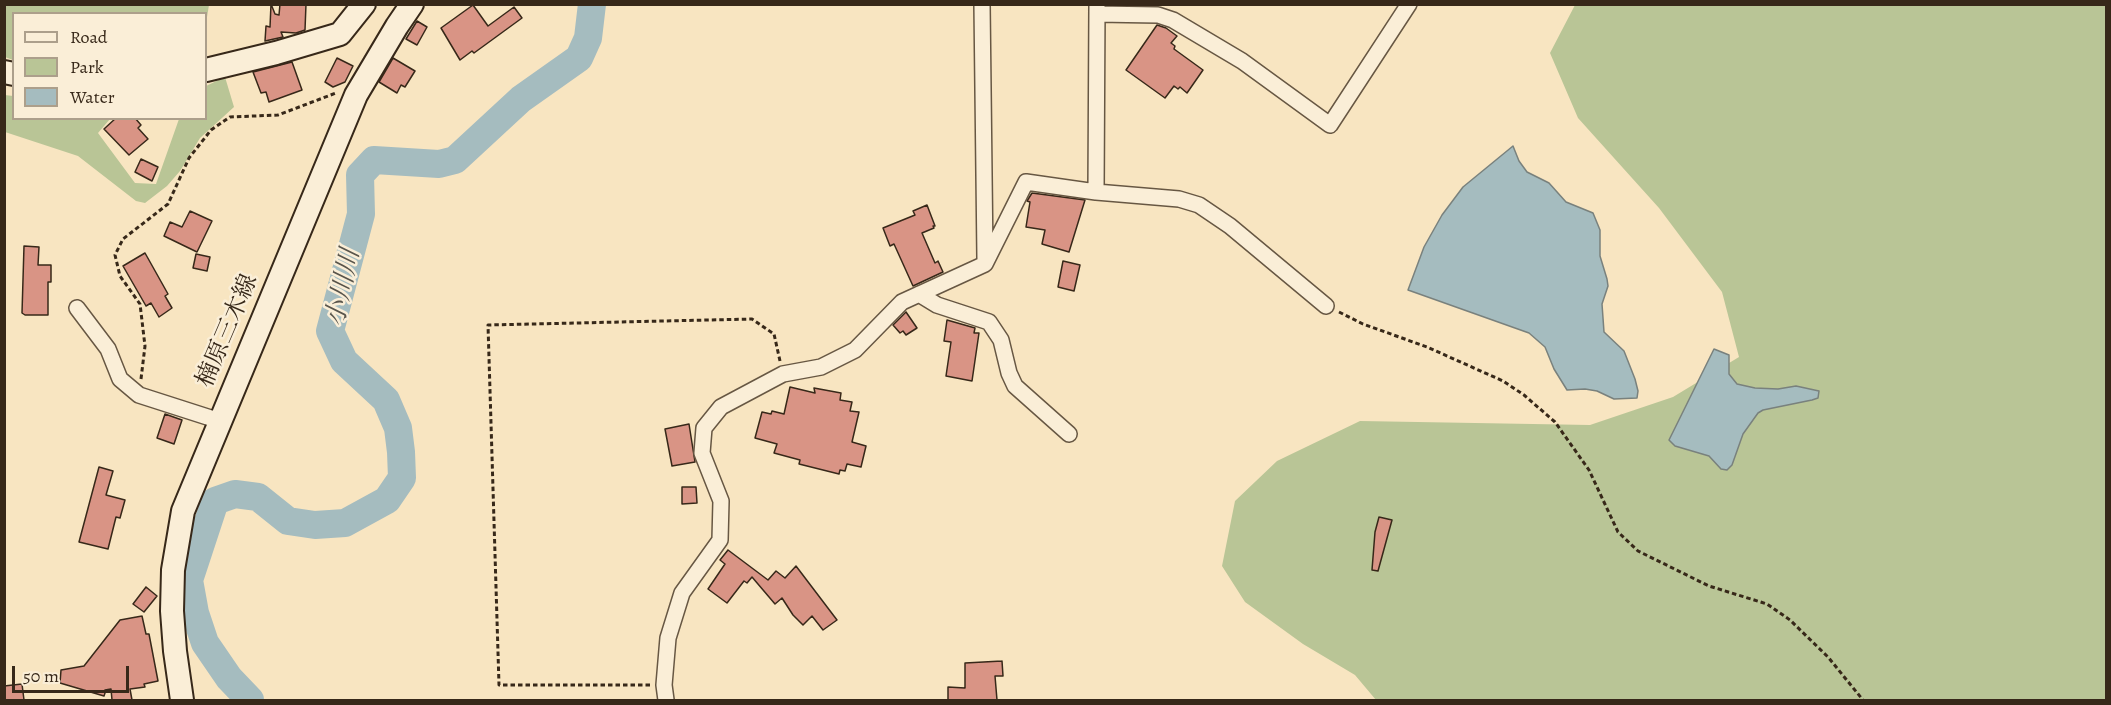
<!DOCTYPE html>
<html>
<head>
<meta charset="utf-8">
<style>
	body { margin:0 }
	#map { position:relative; width:2111px; height:705px; overflow:hidden; background:#f8e5c1; font-family:Alegreya,serif }
	canvas { display:block }
	.frame { position:absolute; inset:0; border:6px solid #372819; pointer-events:none }
	.legend { position:absolute; left:12px; top:12px; width:195px; height:108px; box-sizing:border-box; background:#faeed7; border:2px solid #ac9f8b; margin:0; padding:8px 10px; list-style:none; font-size:18px; color:#372819 }
	.legend li { display:flex; align-items:center; gap:12px; height:30px }
	.legend b { width:30px; border:2px solid #ac9f8b }
	.scale { position:absolute; left:12px; top:666px; width:117px; height:27px; box-sizing:border-box; border:3px solid #372819; border-top:0; padding-left:8px; font-size:18px; line-height:21px; white-space:nowrap; color:#372819; -webkit-text-stroke:4px #faeed7; paint-order:stroke }
</style>
</head>
<body>
<div id="map">
<canvas width="2111" height="705"></canvas>
<div class="frame"></div>
<ul class="legend">
<li><b style="height:8px;background:#faeed7"></b>Road</li>
<li><b style="height:16px;background:#b9c596"></b>Park</li>
<li><b style="height:16px;background:#a5bcbf"></b>Water</li>
</ul>
<div class="scale">50 m</div>
</div>
<script>
const g = document.querySelector('canvas').getContext('2d');
g.lineJoin = 'round';
function paint(path, color) {
  g.fillStyle = color;
  g.fill(path, 'evenodd');
}
function shape(rows) {
  const path = new Path2D();
  for (const r of rows) {
    path.moveTo(r[0], r[1]);
    for (let i = 2; i < r.length; i += 2) path.lineTo(r[i], r[i + 1]);
  }
  return path;
}
function strokePath(path, color, width, dash) {
  g.strokeStyle = color;
  g.lineWidth = width;
  g.lineCap = dash ? 'butt' : 'round';
  g.setLineDash(dash || []);
  g.stroke(path);
}
function write(font, color, halo, rows, align = 'center') {
  g.font = font + ' Alegreya,"Noto Serif JP",serif';
  g.lineWidth = 5;
  g.setLineDash([]);
  g.textBaseline = 'middle';
  g.strokeStyle = halo;
  g.fillStyle = color;
  for (const [text, x, y, turn = 0] of rows) {
    g.save();
    g.translate(x, y);
    g.rotate((+turn || 0) * Math.PI / 180);
    g.textAlign = isNaN(turn) ? turn : align;
    if (halo) g.strokeText(text, 0, 0);
    g.fillText(text, 0, 0);
    g.restore();
  }
}
paint(shape([
	[5,4,209,4,209,5,206,23,206,14,14,14,13,60,5,57],
	[1575,5,2106,5,2106,700,1376,700,1355,675,1303,644,1245,602,1222,566,1235,501,1277,461,1360,421,1590,425,1673,397,1739,357,1722,292,1659,208,1578,118,1550,53],
	[225,77,234,107,200,138,180,171,167,186,145,203,136,201,78,156,5,132,5,95,13,96,14,118,110,119,98,133,135,183,156,184,179,119,206,118,206,86]
]), '#b9c596');
const water = shape([
	[1513,146,1519,161,1527,172,1549,183,1566,202,1593,213,1600,230,1600,256,1607,279,1608,286,1602,304,1604,332,1624,351,1635,379,1638,391,1637,398,1614,399,1597,391,1585,389,1567,390,1554,369,1545,347,1529,333,1408,290,1424,247,1442,215,1463,187,1513,146],
	[1714,349,1729,355,1729,374,1737,384,1755,388,1778,389,1796,386,1819,391,1818,398,1812,400,1763,410,1758,413,1743,434,1732,465,1727,470,1721,469,1709,456,1675,446,1669,440,1714,349]
]);
paint(water, '#a5bcbf');
strokePath(water, '#79817d', 1.5);
strokePath(shape([
	[250,700,229,678,205,643,195,613,189,580,215,501,235,494,258,497,288,521,315,525,345,523,387,500,402,478,401,452,398,428,386,400,344,361,330,331,361,214,360,175,374,160,439,164,455,160,521,99,579,58,588,38,592,4]
]), '#a5bcbf', 28);
const building = shape([
	[271,4,275,14,279,15,280,4,306,4,305,30,296,33,281,32,283,37,265,41,266,26,270,27,271,4],
	[473,5,488,26,514,7,522,18,474,53,472,51,460,60,441,28,473,5],
	[417,21,427,27,417,45,406,39,417,21],
	[1157,25,1166,28,1177,36,1171,43,1175,46,1174,49,1203,70,1187,93,1180,87,1178,89,1174,86,1165,98,1126,70,1157,25],
	[337,58,353,66,345,82,333,87,325,82,337,58],
	[393,58,415,71,405,87,401,85,397,93,379,82,393,58],
	[292,62,302,90,269,102,266,92,261,93,253,72,292,62],
	[116,118,135,118,141,125,138,128,148,139,129,155,104,129,116,118],
	[141,159,158,167,152,181,135,172,141,159],
	[1032,193,1085,200,1069,252,1042,244,1045,230,1026,227,1030,202,1027,201,1032,193],
	[927,205,935,226,933,226,934,228,922,233,935,263,938,261,943,272,913,286,894,244,890,246,883,228,915,215,913,211,927,205],
	[190,211,212,221,197,252,164,236,170,222,182,227,190,211],
	[24,246,39,247,38,265,51,265,51,282,48,282,48,315,25,315,22,313,24,246],
	[145,253,168,294,165,296,172,308,159,317,151,303,146,306,123,266,145,253],
	[196,254,210,257,207,271,193,268,196,254],
	[1063,261,1080,265,1074,291,1058,287,1063,261],
	[906,312,917,328,906,335,903,331,900,333,893,325,906,312],
	[947,320,975,328,974,333,979,333,972,381,946,376,951,342,944,341,947,320],
	[790,387,815,393,814,388,841,393,840,400,852,402,850,411,859,412,852,442,866,446,861,467,847,464,845,471,840,470,839,474,799,464,800,460,774,453,777,444,755,438,762,412,771,414,772,411,784,414,790,387],
	[165,414,182,420,174,444,157,438,165,414],
	[689,424,695,462,672,466,665,429,689,424],
	[99,467,113,471,106,495,125,500,120,518,116,517,108,549,79,542,99,467],
	[682,487,696,487,697,503,682,504,682,487],
	[1379,517,1392,520,1378,571,1372,570,1375,532,1379,517],
	[728,550,768,580,776,571,785,578,796,566,837,620,823,630,812,616,803,625,793,615,782,598,775,604,752,577,747,583,744,581,727,603,708,589,725,564,720,560,728,550],
	[146,587,157,596,144,612,133,604,146,587],
	[142,616,146,634,149,634,158,681,144,684,145,687,130,689,132,700,112,700,111,689,105,690,106,690,104,696,60,683,61,670,84,666,120,620,142,616],
	[1002,661,1003,676,995,676,997,700,948,700,948,687,965,688,965,663,1002,661],
	[22,684,24,700,4,700,4,686,22,684]
]);
paint(building, '#d99485');
strokePath(building, '#372819', 1.5);
const street = shape([
	[982,4,985,259],
	[1097,14,1158,15,1173,20,1242,61,1330,125,1409,4],
	[1096,192,1097,6],
	[919,294,937,305,989,322,1001,340,1009,373,1015,386,1069,434],
	[77,308,108,349,120,379,139,395,220,421],
	[666,700,664,685,668,638,682,593,720,540,721,501,702,453,704,428,721,407,783,374,821,367,855,350,902,302,985,264,1026,182,1096,192,1179,199,1199,205,1230,226,1326,306]
]);
const secondary = shape([
	[206,70,276,53,340,34,364,4],
	[4,72,14,74],
	[182,700,175,651,172,611,173,570,183,511,356,95,397,26,412,4]
]);
strokePath(street, '#675743', 18);
strokePath(secondary, '#372819', 26);
strokePath(shape([
	[1339,312,1363,324,1427,347,1503,381,1524,395,1555,422,1589,470,1618,532,1638,551,1709,586,1767,604,1790,620,1828,657,1863,700],
	[141,379,145,346,140,304,120,276,115,255,123,239,168,204,189,158,211,130,230,117,278,115,336,93],
	[650,685,499,685,488,325,752,319,774,334,780,361]
]), '#372819', 3, [4.5, 3]);
strokePath(street, '#faeed7', 15);
strokePath(secondary, '#faeed7', 22);
write('24px', '#372819', '#faeed7', [
	["楠原三木線",228,331,-67]
]);
write('italic 26px', '#58544b', '#faeed7', [
	["小川川",344,288,-78]
]);
</script>
</body>
</html>
